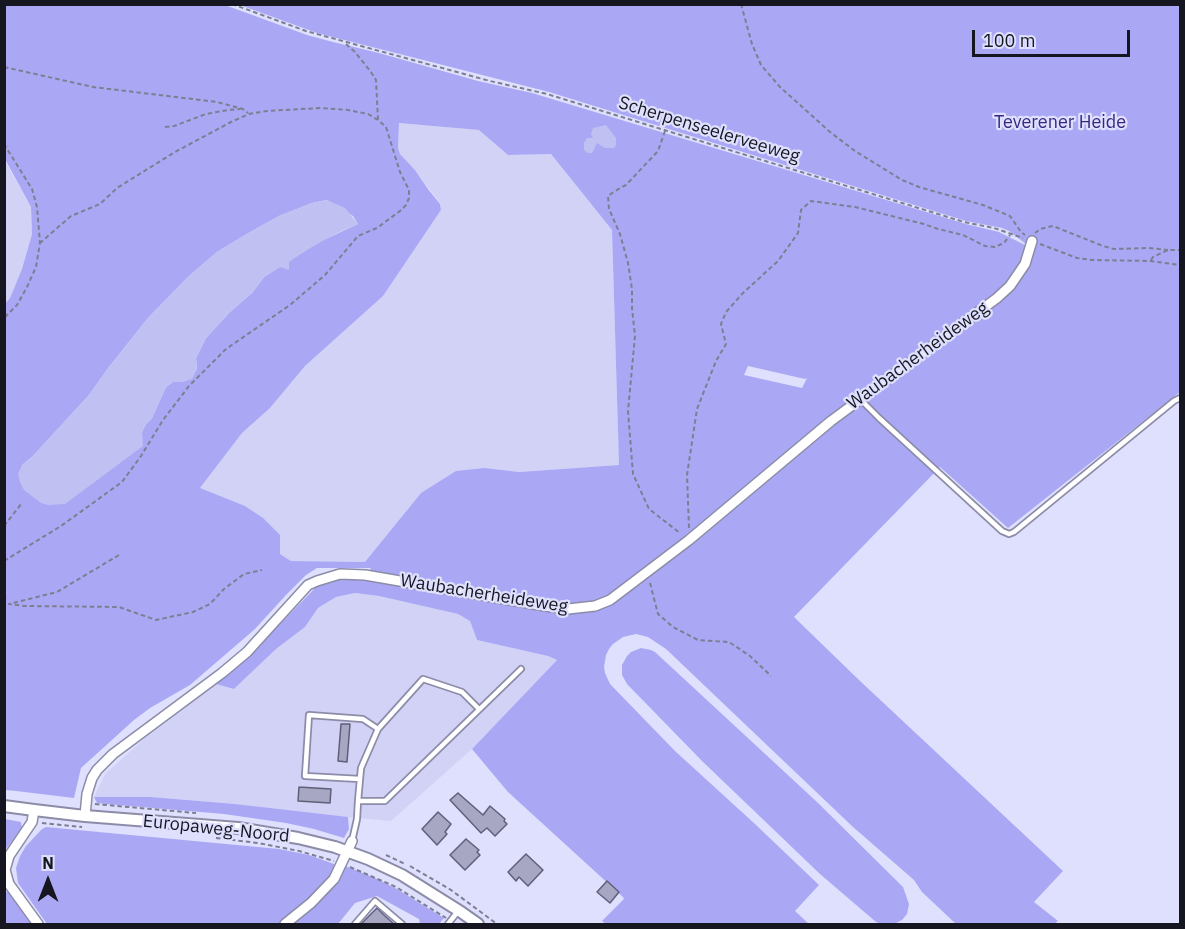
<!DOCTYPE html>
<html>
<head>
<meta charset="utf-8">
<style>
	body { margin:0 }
	#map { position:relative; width:1185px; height:929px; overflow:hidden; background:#dfe0fe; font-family:"IBM Plex Sans",sans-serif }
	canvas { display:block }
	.frame { position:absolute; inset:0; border:6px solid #161620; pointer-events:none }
	.north { position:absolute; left:18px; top:851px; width:60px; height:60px; -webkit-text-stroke:4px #dfe0fe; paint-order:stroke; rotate:0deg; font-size:16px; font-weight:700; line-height:24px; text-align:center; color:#161620 }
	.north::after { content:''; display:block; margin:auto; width:21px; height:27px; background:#161620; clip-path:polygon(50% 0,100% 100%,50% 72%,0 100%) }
	.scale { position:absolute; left:972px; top:30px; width:158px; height:27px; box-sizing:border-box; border:3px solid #161620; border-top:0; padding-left:8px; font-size:18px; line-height:21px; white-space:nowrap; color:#161620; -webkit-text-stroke:4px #dfe0fe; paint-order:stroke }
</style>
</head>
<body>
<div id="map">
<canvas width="1185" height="929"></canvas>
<div class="frame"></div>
<div class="north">N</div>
<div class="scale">100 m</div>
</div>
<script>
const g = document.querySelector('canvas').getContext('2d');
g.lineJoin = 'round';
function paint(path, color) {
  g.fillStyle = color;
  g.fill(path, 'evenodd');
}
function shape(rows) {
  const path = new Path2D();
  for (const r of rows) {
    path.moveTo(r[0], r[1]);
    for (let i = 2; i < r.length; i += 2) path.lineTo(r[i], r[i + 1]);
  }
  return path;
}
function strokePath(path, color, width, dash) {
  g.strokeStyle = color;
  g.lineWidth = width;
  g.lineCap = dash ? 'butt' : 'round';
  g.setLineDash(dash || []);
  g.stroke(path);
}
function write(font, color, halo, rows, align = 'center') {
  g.font = font + ' "IBM Plex Sans",sans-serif';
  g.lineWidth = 4.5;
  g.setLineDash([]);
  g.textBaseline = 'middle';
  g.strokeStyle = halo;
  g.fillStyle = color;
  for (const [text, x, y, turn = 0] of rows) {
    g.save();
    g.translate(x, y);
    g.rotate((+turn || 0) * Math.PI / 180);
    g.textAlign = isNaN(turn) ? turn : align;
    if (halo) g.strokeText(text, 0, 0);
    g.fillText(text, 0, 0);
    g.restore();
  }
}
paint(shape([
	[399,123,480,130,508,155,551,154,612,230,619,465,519,472,485,468,421,493,366,562,291,561,280,554,280,535,200,488,242,433,270,408,305,366,383,296,441,210,440,203,415,170,400,154,398,148],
	[4,159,31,207,32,234,22,269,10,298,5,305],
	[355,593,379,596,458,614,470,621,477,640,548,656,557,660,472,749,391,821,313,814,235,804,151,797,94,797,105,774,143,740,216,684,234,689,276,649,305,627,318,608,336,597]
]), '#d2d2f7');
paint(shape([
	[5,5,225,5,307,35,333,42,379,53,478,81,532,93,966,224,999,232,1031,248,1009,231,1002,228,966,221,549,92,317,33,240,5,1180,5,1180,392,1008,528,940,467,794,617,859,680,1063,871,1034,902,1058,921,1054,924,956,924,922,892,914,880,853,827,666,649,648,637,636,634,623,637,613,644,609,649,606,655,604,667,605,673,610,684,675,751,755,824,819,885,795,911,809,924,606,924,602,921,624,899,623,897,508,792,472,749,557,660,548,656,477,640,470,621,458,614,379,596,355,593,336,597,318,608,305,627,276,649,234,689,216,684,247,658,317,586,326,581,337,579,350,578,363,580,371,568,317,568,306,575,286,595,255,629,190,685,150,708,134,720,81,768,74,798,16,791,5,790,4,594,7,592,4,591,4,305,10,298,22,269,32,234,31,207,5,159],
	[399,123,479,130,508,155,551,154,612,230,619,465,519,472,485,468,456,471,421,493,365,562,291,561,280,554,280,535,263,518,245,506,200,488,242,433,270,408,305,366,383,296,441,210,440,204,428,189,415,170,400,154,398,148],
	[327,200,353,216,358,224,319,242,264,277,252,293,230,312,206,338,196,358,197,369,183,382,173,382,166,387,152,418,146,424,142,432,22,465,33,456,89,395,109,367,148,318,188,277,217,252,252,231,279,216,312,203],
	[748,366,805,379,807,378,802,388,744,375],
	[641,648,651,650,655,652,817,802,903,887,909,904,907,914,902,920,894,924,881,924,876,922,820,874,702,761,627,684,622,675,622,665,627,656,631,652],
	[94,797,151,797,235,804,348,817,349,829,344,838,314,829,286,823,224,814,106,804,97,803],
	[5,819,21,822,22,829,5,850],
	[46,827,279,849,309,855,334,864,335,871,331,877,317,893,280,924,47,924,18,883,16,868,20,856,26,846,42,829],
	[343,865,375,878,397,889,444,918,439,924,420,924,419,919,377,896,355,903,338,924,293,924,334,884],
	[4,891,8,892,32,924,5,924]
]), '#aaa8f5');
paint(shape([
	[606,125,616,138,616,145,614,148,605,148,597,143,592,153,588,153,584,150,584,143,587,138,593,138,591,134,593,128],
	[327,200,345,208,358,224,335,234,303,252,289,262,289,270,280,267,264,277,252,293,230,312,206,338,196,358,197,369,192,379,183,382,173,382,166,387,152,418,146,424,142,432,143,446,65,504,48,505,41,503,24,490,20,482,18,474,22,465,33,456,89,395,109,367,148,318,188,277,217,252,252,231,279,216,312,203]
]), '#c0c1f2');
const building = shape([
	[341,724,350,724,347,762,338,761,341,724],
	[299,787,331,789,330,803,298,801,299,787],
	[458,793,483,815,490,806,505,819,504,821,507,824,495,836,487,828,481,833,450,800,458,793],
	[438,812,451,824,445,832,447,834,437,845,422,829,438,812],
	[466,839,479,850,477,852,480,855,465,870,450,855,466,839],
	[526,854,543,870,528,886,519,877,516,881,508,872,526,854],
	[607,881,619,892,610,903,597,892,607,881],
	[377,908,385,916,394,924,361,924,377,908]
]);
paint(building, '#a7a7c3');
strokePath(building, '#5f5f79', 1.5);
const service = shape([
	[860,399,879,418,1002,531,1009,534,1014,532,1174,401,1180,398],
	[360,779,305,776,309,715,363,719,378,729],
	[358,801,361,768,378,729,423,679,462,692,479,709],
	[352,841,357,819,358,801,385,801,521,669],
	[355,924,375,901,402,924],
	[448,924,459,910]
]);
const minor = shape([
	[34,810,32,822,9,856,5,870,9,884,38,924],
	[85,816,87,794,92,778,97,770,113,754,222,673,247,652,308,585,317,581,340,574,365,575,545,606,568,609,595,606,610,600,689,540,831,421,997,298,1010,286,1025,264,1032,241],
	[285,924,311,903,334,879,352,841]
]);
const tertiary = shape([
	[4,806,34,810,85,816,238,828,298,838,335,847,368,859,402,875,461,912,478,924]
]);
strokePath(service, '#8c8ca8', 8);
strokePath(minor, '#8c8ca8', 12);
strokePath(tertiary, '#8c8ca8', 14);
strokePath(shape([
	[232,4,306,31,490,81,547,94,964,222,994,228,1023,238],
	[741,4,752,44,761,65,780,87,830,132,855,151,902,180,919,187,983,205,1010,216,1021,232,1025,235],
	[346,44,355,52,371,72,376,80,378,120],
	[4,67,93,87,217,102,243,109,248,113],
	[165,127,174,126,206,114,228,110,240,109],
	[665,131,658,151,626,185,615,191,608,196,609,209,620,234,628,263,632,289,632,308,635,336,628,411,633,474,649,509,680,533],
	[4,144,32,189,37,207,40,243,36,267,27,287,17,305,4,318],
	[1035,233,1040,229,1053,226,1103,246,1114,249,1148,248,1168,250],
	[1040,244,1077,258,1092,260,1150,261,1180,265],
	[1151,260,1153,257,1168,250,1180,250],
	[4,526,22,503],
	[689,528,687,475,697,409,716,361,726,344,721,324,726,312,743,293,778,261,798,233,801,210,811,201,855,207,924,224,938,229,963,235,985,246,995,247,1004,243,1010,235],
	[119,555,57,592,9,604,24,606,119,607,156,620,193,612,210,604,224,589,244,574,262,570],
	[4,561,61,526,122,482,141,456,163,420,189,386,226,349,290,305,325,275,358,236,377,228,400,211,406,205,409,198,409,190,400,172,386,127,378,120,368,114,348,110,320,108,267,111,249,114,231,122,175,152,117,188,100,204,71,216,40,243],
	[650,583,658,614,673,627,698,640,729,642,750,656,771,676],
	[95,804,196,813],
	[42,823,82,827],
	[216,838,258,843,299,851,334,861],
	[386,855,405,864],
	[410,866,451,890,497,924],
	[350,867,396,887,446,918]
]), '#7e7e92', 2, [4.5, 3]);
strokePath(service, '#fff', 4.5);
strokePath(minor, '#fff', 9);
strokePath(tertiary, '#fff', 10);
write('18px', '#382782', '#dfe0fe', [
	["Teverener Heide",1060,123]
]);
write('18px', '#161620', '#dfe0fe', [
	["Scherpenseelerveeweg",709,130,17],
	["Waubacherheideweg",918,356,-36],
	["Waubacherheideweg",484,594,9],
	["Europaweg-Noord",216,829,6]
]);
</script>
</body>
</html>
